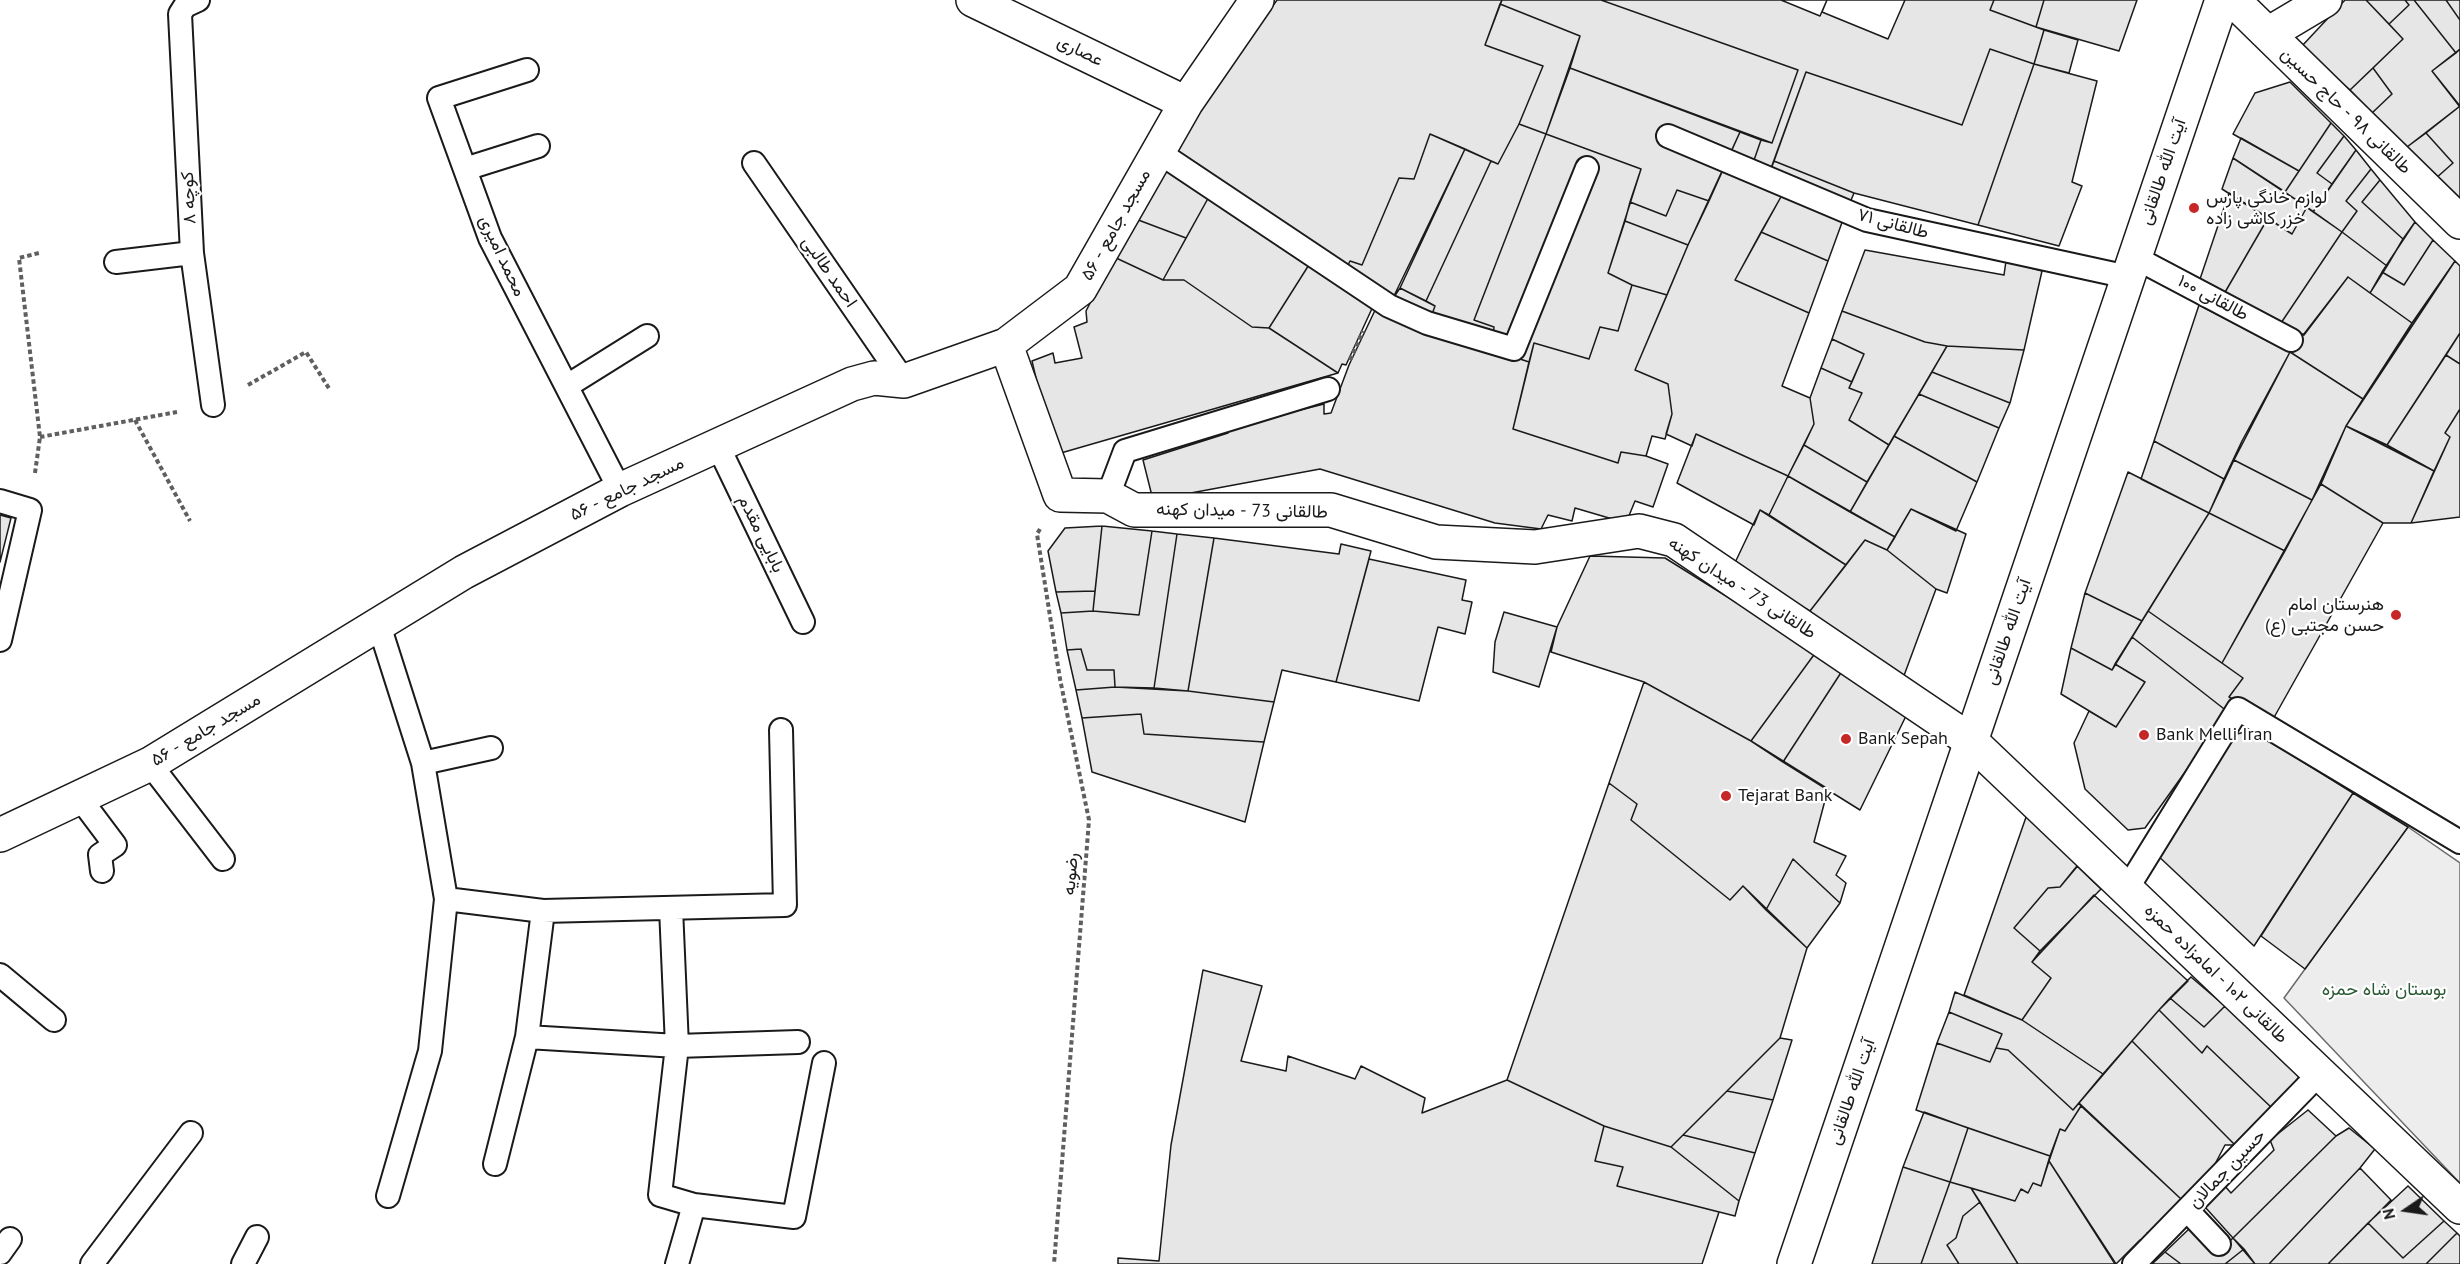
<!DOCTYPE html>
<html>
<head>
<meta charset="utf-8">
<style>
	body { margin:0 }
	#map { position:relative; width:2460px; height:1264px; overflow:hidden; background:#fff; font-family:"PT Sans",sans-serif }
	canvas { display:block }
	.north { position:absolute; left:2376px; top:1180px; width:60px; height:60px; -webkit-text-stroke:4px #fff; paint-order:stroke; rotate:257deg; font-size:16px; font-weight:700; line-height:24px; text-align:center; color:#1a1a1a }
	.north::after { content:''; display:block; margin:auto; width:21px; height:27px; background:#1a1a1a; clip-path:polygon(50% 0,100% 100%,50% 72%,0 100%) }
</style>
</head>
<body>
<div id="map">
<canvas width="2460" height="1264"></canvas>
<div class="north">N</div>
</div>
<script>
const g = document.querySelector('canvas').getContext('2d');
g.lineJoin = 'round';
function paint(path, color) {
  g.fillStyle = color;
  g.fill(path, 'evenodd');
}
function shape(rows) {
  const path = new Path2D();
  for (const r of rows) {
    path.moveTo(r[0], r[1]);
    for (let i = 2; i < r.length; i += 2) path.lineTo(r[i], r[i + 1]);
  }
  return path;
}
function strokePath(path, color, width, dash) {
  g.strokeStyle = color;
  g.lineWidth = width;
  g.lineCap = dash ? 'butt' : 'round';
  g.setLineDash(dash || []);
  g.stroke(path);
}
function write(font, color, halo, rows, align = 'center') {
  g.font = font + ' "PT Sans",Vazirmatn,sans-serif';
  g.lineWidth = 4.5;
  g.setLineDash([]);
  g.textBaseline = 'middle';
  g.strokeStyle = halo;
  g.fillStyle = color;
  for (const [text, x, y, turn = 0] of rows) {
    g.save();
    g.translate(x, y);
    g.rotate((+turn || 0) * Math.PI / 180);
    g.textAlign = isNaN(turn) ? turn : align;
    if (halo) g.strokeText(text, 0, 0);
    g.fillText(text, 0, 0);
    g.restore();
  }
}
const built = shape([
	[2408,827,2460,863,2460,1183,2284,998,2408,827]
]);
paint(built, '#ededed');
strokePath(built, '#6a6a6a', 1.5);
const building = shape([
	[1277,0,1502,0,1485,45,1543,66,1519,124,1498,164,1430,134,1414,179,1399,178,1362,265,1350,261,1346,269,1169,151,1277,0],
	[1502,0,1601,0,1798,70,1772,143,1570,68,1580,36,1500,4,1502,0],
	[1601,0,1994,0,1990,10,2044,30,2034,64,1990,49,1962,125,1806,72,1770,171,1752,166,1761,140,1772,143,1798,70,1601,0],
	[1781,0,1827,0,1820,16,1781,0],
	[1827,0,1905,0,1888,39,1822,12,1827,0],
	[1994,0,2044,0,2036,27,1990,10,1994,0],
	[2044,0,2137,0,2119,51,2036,27,2044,0],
	[2345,0,2366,0,2403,39,2350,90,2301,47,2345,0],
	[2366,0,2405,0,2409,5,2389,24,2366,0],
	[2405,0,2414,0,2456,53,2432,71,2460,106,2407,147,2372,113,2392,94,2373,68,2403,39,2389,24,2409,5,2405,0],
	[2414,0,2446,0,2460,20,2460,49,2456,53,2414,0],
	[2446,0,2460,0,2460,20,2446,0],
	[1500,4,1580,36,1546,134,1519,124,1543,66,1485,45,1500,4],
	[2044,30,2078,40,2069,73,2034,64,2044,30],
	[1990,49,2034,64,1978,225,1854,193,1774,161,1806,72,1962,125,1990,49],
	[2460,49,2460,107,2432,71,2460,49],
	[2034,64,2097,81,2072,182,2082,186,2059,246,1978,225,2034,64],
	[1570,68,1740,132,1709,201,1677,190,1666,216,1630,202,1641,169,1546,134,1570,68],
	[2373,68,2392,94,2372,113,2350,90,2373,68],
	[2290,82,2331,123,2299,171,2233,134,2255,93,2290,82],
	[2460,106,2460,206,2435,179,2453,163,2426,133,2460,106],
	[2331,123,2344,136,2317,173,2332,184,2313,212,2285,192,2331,123],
	[1519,124,1546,134,1474,320,1494,327,1493,336,1431,317,1435,306,1426,301,1491,161,1498,164,1519,124],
	[1740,132,1761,140,1752,166,1782,195,1735,280,1809,313,1782,386,1810,398,1814,424,1788,476,1696,434,1692,446,1666,434,1672,414,1668,384,1635,370,1688,245,1740,132],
	[2426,133,2453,163,2435,179,2407,147,2426,133],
	[1430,134,1465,149,1392,300,1346,269,1350,261,1362,265,1399,178,1414,179,1430,134],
	[1546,134,1641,169,1608,273,1632,285,1618,331,1600,327,1589,359,1534,343,1529,362,1425,327,1493,336,1494,327,1474,320,1546,134],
	[2344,136,2356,150,2332,184,2317,173,2344,136],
	[2241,138,2299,171,2285,192,2233,158,2241,138],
	[1465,149,1491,161,1426,301,1400,288,1465,149],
	[2356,150,2371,169,2346,201,2357,211,2342,232,2313,212,2356,150],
	[2233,158,2307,207,2292,234,2222,189,2233,158],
	[1163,161,1211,193,1186,238,1133,218,1163,161],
	[1774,161,1854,193,1844,217,1764,188,1774,161],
	[2371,169,2380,180,2362,202,2403,239,2387,266,2342,232,2357,211,2346,201,2371,169],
	[2380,180,2415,222,2403,239,2362,202,2380,180],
	[1677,190,1709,201,1688,245,1625,221,1630,202,1666,216,1677,190],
	[1211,193,1312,260,1269,328,1252,327,1184,280,1163,280,1211,193],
	[2229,193,2268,218,2224,294,2199,282,2229,193],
	[1782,195,1844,217,1828,261,1761,232,1782,195],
	[2307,207,2342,232,2281,323,2224,294,2268,218,2292,234,2307,207],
	[1133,218,1186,238,1163,280,1114,257,1133,218],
	[1625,221,1688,245,1667,295,1632,285,1608,273,1625,221],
	[2415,222,2433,240,2404,285,2382,272,2415,222],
	[1761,232,1828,261,1809,313,1735,280,1761,232],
	[2342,232,2387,266,2370,293,2348,277,2304,335,2281,323,2342,232],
	[2433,240,2455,261,2412,323,2370,293,2382,272,2404,285,2433,240],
	[1865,250,2004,275,2006,261,2042,271,2024,350,1947,346,1925,342,1842,311,1865,250],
	[1114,257,1163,280,1184,280,1252,327,1269,328,1338,373,1054,455,1032,361,1053,353,1055,363,1082,358,1074,327,1087,322,1086,311,1114,257],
	[1312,260,1375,302,1346,365,1342,364,1338,373,1269,328,1312,260],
	[2455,261,2460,266,2460,333,2387,445,2346,426,2455,261],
	[2348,277,2412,323,2363,399,2290,352,2348,277],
	[1632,285,1667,295,1635,370,1668,384,1672,414,1665,439,1652,436,1646,456,1621,452,1618,463,1513,429,1534,343,1589,359,1600,327,1618,331,1632,285],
	[1400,288,1435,306,1431,317,1392,300,1400,288],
	[1378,304,1399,319,1529,362,1513,429,1618,463,1621,452,1646,456,1668,464,1653,507,1635,501,1626,523,1575,508,1572,521,1548,515,1541,529,1495,523,1320,469,1153,500,1143,460,1228,433,1227,428,1324,404,1324,414,1331,413,1349,365,1378,304],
	[2199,305,2290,352,2242,441,2224,479,2154,441,2199,305],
	[1842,311,1925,342,1947,346,1889,445,1849,420,1862,393,1849,388,1864,354,1832,339,1842,311],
	[2460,333,2460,364,2446,355,2460,333],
	[1832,339,1864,354,1852,382,1821,368,1832,339],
	[1947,346,2024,350,2010,403,1932,372,1947,346],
	[2290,352,2363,399,2346,426,2312,500,2234,460,2290,352],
	[2446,355,2460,364,2460,409,2445,433,2450,437,2434,471,2387,445,2446,355],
	[1821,368,1852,382,1849,388,1862,393,1849,420,1889,445,1867,482,1804,445,1814,424,1810,398,1821,368],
	[1932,372,2010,403,1999,428,1919,394,1932,372],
	[1919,394,1999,428,1977,482,1894,436,1919,394],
	[2460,409,2460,517,2411,523,2450,437,2445,433,2460,409],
	[2346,426,2434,471,2411,523,2383,523,2321,484,2346,426],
	[1696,434,1788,476,1769,515,1760,510,1754,525,1677,483,1696,434],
	[1894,436,1977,482,1956,531,1911,509,1895,537,1850,512,1894,436],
	[2154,441,2224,479,2209,513,2141,479,2154,441],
	[1804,445,1867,482,1850,512,1788,476,1804,445],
	[2234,460,2312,500,2285,551,2209,513,2234,460],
	[2128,472,2209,513,2142,621,2085,593,2128,472],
	[1788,476,1895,537,1887,550,1865,540,1846,565,1769,515,1788,476],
	[2321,484,2383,523,2272,721,2229,697,2243,678,2222,663,2321,484],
	[1911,509,1966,534,1947,593,1936,589,1887,550,1911,509],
	[1760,510,1846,565,1810,611,1732,569,1760,510],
	[2209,513,2285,551,2222,663,2148,611,2209,513],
	[0,515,11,518,0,562,0,515],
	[1102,526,1152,531,1139,615,1093,611,1102,526],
	[1102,526,1095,591,1056,592,1048,551,1065,528,1102,526],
	[1152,531,1177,534,1154,688,1115,687,1114,670,1087,670,1081,649,1067,650,1061,613,1093,611,1139,615,1152,531],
	[1177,534,1214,538,1188,691,1154,688,1177,534],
	[1214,538,1339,554,1341,544,1371,551,1336,682,1282,670,1274,702,1188,691,1214,538],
	[1865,540,1887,550,1936,589,1902,681,1807,622,1810,611,1865,540],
	[1590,556,1665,558,1816,652,1751,741,1644,682,1551,652,1557,627,1590,556],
	[1369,559,1466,580,1462,600,1472,602,1465,634,1438,627,1419,701,1336,682,1369,559],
	[1095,591,1093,611,1061,613,1056,592,1095,591],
	[2085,593,2142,621,2112,670,2071,648,2085,593],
	[2148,611,2243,678,2229,697,2235,701,2228,712,2132,637,2148,611],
	[1504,612,1557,627,1539,687,1493,672,1495,642,1504,612],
	[2132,637,2228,712,2145,828,2128,830,2085,789,2074,743,2089,711,2116,727,2145,682,2115,664,2132,637],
	[2071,648,2112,670,2115,664,2145,682,2116,727,2061,694,2071,648],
	[1081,649,1087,670,1114,670,1115,687,1076,690,1067,650,1081,649],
	[1816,652,1844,668,1783,762,1751,741,1816,652],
	[1844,668,1906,716,1860,810,1783,762,1844,668],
	[1644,682,1751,741,1828,789,1814,842,1846,856,1836,875,1846,883,1840,903,1793,859,1766,910,1743,886,1730,900,1631,820,1637,804,1609,783,1644,682],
	[1115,687,1188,691,1274,702,1264,742,1144,734,1141,714,1082,718,1076,690,1115,687],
	[1141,714,1144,734,1264,742,1245,822,1092,772,1082,718,1141,714],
	[2252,730,2353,793,2254,946,2155,853,2237,734,2252,730],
	[1609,783,1637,804,1631,820,1730,900,1743,886,1807,948,1780,1038,1671,1147,1604,1126,1507,1080,1609,783],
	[2353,793,2408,827,2305,969,2261,936,2353,793],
	[2032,800,2086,856,2060,887,2048,888,2014,928,2040,951,2032,962,2051,978,2022,1020,1964,995,2032,800],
	[1793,859,1840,903,1807,948,1766,910,1793,859],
	[2077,866,2101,889,2040,951,2014,928,2048,888,2060,887,2077,866],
	[2094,895,2188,981,2159,1010,2103,1074,2022,1020,2051,978,2032,962,2094,895],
	[1203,970,1262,986,1241,1061,1286,1071,1288,1056,1355,1079,1361,1066,1425,1098,1422,1113,1507,1080,1604,1126,1595,1161,1623,1167,1617,1186,1719,1212,1702,1264,1118,1264,1118,1258,1159,1261,1171,1145,1203,970],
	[2191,977,2225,1006,2204,1027,2170,998,2191,977],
	[1955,992,2022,1020,2103,1074,2073,1110,2008,1050,1996,1048,2002,1034,1949,1012,1955,992],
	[2170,998,2204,1027,2225,1006,2299,1077,2273,1109,2207,1046,2202,1053,2159,1010,2170,998],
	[2159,1010,2202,1053,2207,1046,2273,1109,2235,1145,2132,1041,2159,1010],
	[1949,1012,2002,1034,1990,1062,1937,1043,1949,1012],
	[1780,1038,1792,1040,1773,1100,1727,1091,1780,1038],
	[2132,1041,2235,1145,2225,1145,2214,1166,2181,1199,2079,1103,2132,1041],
	[1937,1043,1990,1062,1996,1048,2008,1050,2073,1110,2079,1103,2081,1106,2065,1131,2060,1129,2050,1156,1916,1110,1937,1043],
	[1727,1091,1773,1100,1755,1153,1683,1135,1727,1091],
	[2081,1106,2181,1199,2155,1234,2150,1231,2147,1233,2150,1237,2145,1243,2140,1240,2116,1264,2049,1161,2060,1129,2065,1131,2081,1106],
	[2308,1110,2336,1136,2233,1238,2205,1207,2224,1185,2231,1193,2274,1150,2270,1140,2308,1110],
	[1924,1112,1968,1128,1950,1182,1903,1167,1924,1112],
	[1604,1126,1671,1147,1739,1201,1735,1216,1617,1186,1623,1167,1595,1161,1604,1126],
	[1968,1128,2050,1156,2041,1186,2033,1183,2028,1193,2021,1189,2015,1201,1950,1182,1968,1128],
	[2349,1128,2375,1149,2360,1168,2269,1264,2255,1264,2233,1238,2336,1136,2349,1128],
	[1683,1135,1755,1153,1739,1201,1671,1147,1683,1135],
	[2049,1161,2115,1264,2018,1264,1971,1188,2015,1201,2021,1189,2028,1193,2033,1183,2041,1186,2049,1161],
	[1903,1167,1950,1182,1921,1264,1872,1264,1903,1167],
	[2360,1168,2391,1200,2328,1264,2269,1264,2360,1168],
	[1950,1182,1971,1188,1980,1202,1963,1216,1956,1238,1947,1245,1959,1264,1921,1264,1950,1182],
	[2408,1186,2444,1221,2403,1258,2368,1223,2408,1186],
	[1980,1202,2018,1264,1959,1264,1947,1245,1956,1238,1963,1216,1980,1202],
	[2444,1221,2457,1233,2426,1264,2328,1264,2368,1223,2403,1258,2444,1221],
	[2190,1228,2215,1255,2233,1238,2244,1249,2225,1264,2181,1264,2165,1252,2190,1228],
	[2457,1233,2460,1236,2460,1264,2426,1264,2457,1233],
	[2244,1249,2255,1264,2225,1264,2244,1249],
	[2165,1252,2181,1264,2152,1264,2165,1252]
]);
paint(building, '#e6e6e6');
strokePath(building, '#1a1a1a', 1.5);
const lane = shape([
	[198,0,185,6,180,14,192,253,213,405],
	[527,70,439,98,490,238,620,490],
	[1668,136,1867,220,2128,277],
	[1157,151,1389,306,1427,323,1514,349,1587,168],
	[754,163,904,381],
	[465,169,538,146],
	[2134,257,2291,340],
	[116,262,192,253],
	[567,386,647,336],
	[718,446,803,622],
	[1108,496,1125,451,1328,389],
	[0,501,30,510,0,640],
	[379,625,423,763,446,899,430,1051,388,1196],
	[423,763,491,748],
	[150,764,223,859],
	[79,797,115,845,100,855,102,871],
	[2127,889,2238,709,2460,842],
	[446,899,543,911,785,905,781,730],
	[671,908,677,1046,660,1195,694,1205,794,1217,824,1063],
	[0,975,54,1020],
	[527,1037,677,1046,798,1042],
	[495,1164,527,1037,543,911],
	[2187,1210,2219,1244],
	[0,1253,10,1239],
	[92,1264,191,1133],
	[243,1264,257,1237],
	[677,1264,694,1205],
	[2134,1264,2320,1073]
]);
const street = shape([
	[973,0,1186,103],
	[2233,0,2460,222],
	[2268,34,2325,0],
	[1006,345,1060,495,1108,496,1134,510,1331,510,1436,542,1535,547,1639,531,1674,540,1971,741,2460,1207],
	[0,835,150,764,464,572,620,490,852,384,874,378,904,381,1006,345,1080,289,1186,103,1257,0]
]);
const primary = shape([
	[1794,1264,2222,0]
]);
strokePath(lane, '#1a1a1a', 26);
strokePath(street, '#1a1a1a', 36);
strokePath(primary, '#1a1a1a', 36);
strokePath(shape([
	[1350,360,1363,331],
	[248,385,306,352,330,390],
	[135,420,190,521],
	[40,437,177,412],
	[35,473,40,437,19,258,39,253],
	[1040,529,1037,534,1060,679,1089,820,1054,1264]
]), '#5f5f5f', 4, [4.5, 3]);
strokePath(lane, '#fff', 22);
strokePath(street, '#fff', 33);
strokePath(primary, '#fff', 33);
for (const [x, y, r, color] of [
	[2194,208,6,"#c62828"],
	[2396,615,6,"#c62828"],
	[2144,735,6,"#c62828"],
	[1846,739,6,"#c62828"],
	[1726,796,6,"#c62828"]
]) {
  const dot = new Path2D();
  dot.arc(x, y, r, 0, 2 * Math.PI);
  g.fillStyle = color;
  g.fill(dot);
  strokePath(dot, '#fff', 2);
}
write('18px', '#1a1a1a', '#fff', [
	["عصاری",1080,51,26],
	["طالقانی ۹۸ - حاج حسین",2346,111,44],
	["آیت الله طالقانی",2163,172,-71],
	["کوچه ۸",189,198,-93],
	["طالقانی ۷۱",1893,224,15],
	["۵۶ - مسجد جامع",1116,225,-61],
	["محمد امیری",502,256,65],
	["احمد طالبی",829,272,55],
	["طالقانی ۱۰۰",2213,298,28],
	["۵۶ - مسجد جامع",627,489,-26],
	["طالقانی 73 - میدان کهنه",1242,511,1],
	["بابایی مقدم",761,534,64],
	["طالقانی 73 - میدان کهنه",1742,588,33],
	["آیت الله طالقانی",2008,632,-71],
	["۵۶ - مسجد جامع",206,730,-31],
	["رضویه",1071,874,-85],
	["طالقانی ۱۰۲ - امامزاده حمزه",2216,974,44],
	["آیت الله طالقانی",1852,1092,-71],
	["حسین جمالان",2227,1169,-46]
]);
write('18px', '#1a1a1a', '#fff', [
	["لوازم خانگی پارس",2206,198],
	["خزر کاشی زاده",2206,219],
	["هنرستان امام",2384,605,"right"],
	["حسن مجتبی (ع)",2384,626,"right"],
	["Bank Melli Iran",2156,735],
	["Bank Sepah",1858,739],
	["Tejarat Bank",1738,796]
], 'left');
write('18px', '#2b5a34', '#fff', [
	["بوستان شاه حمزه",2384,990]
]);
</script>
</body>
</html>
